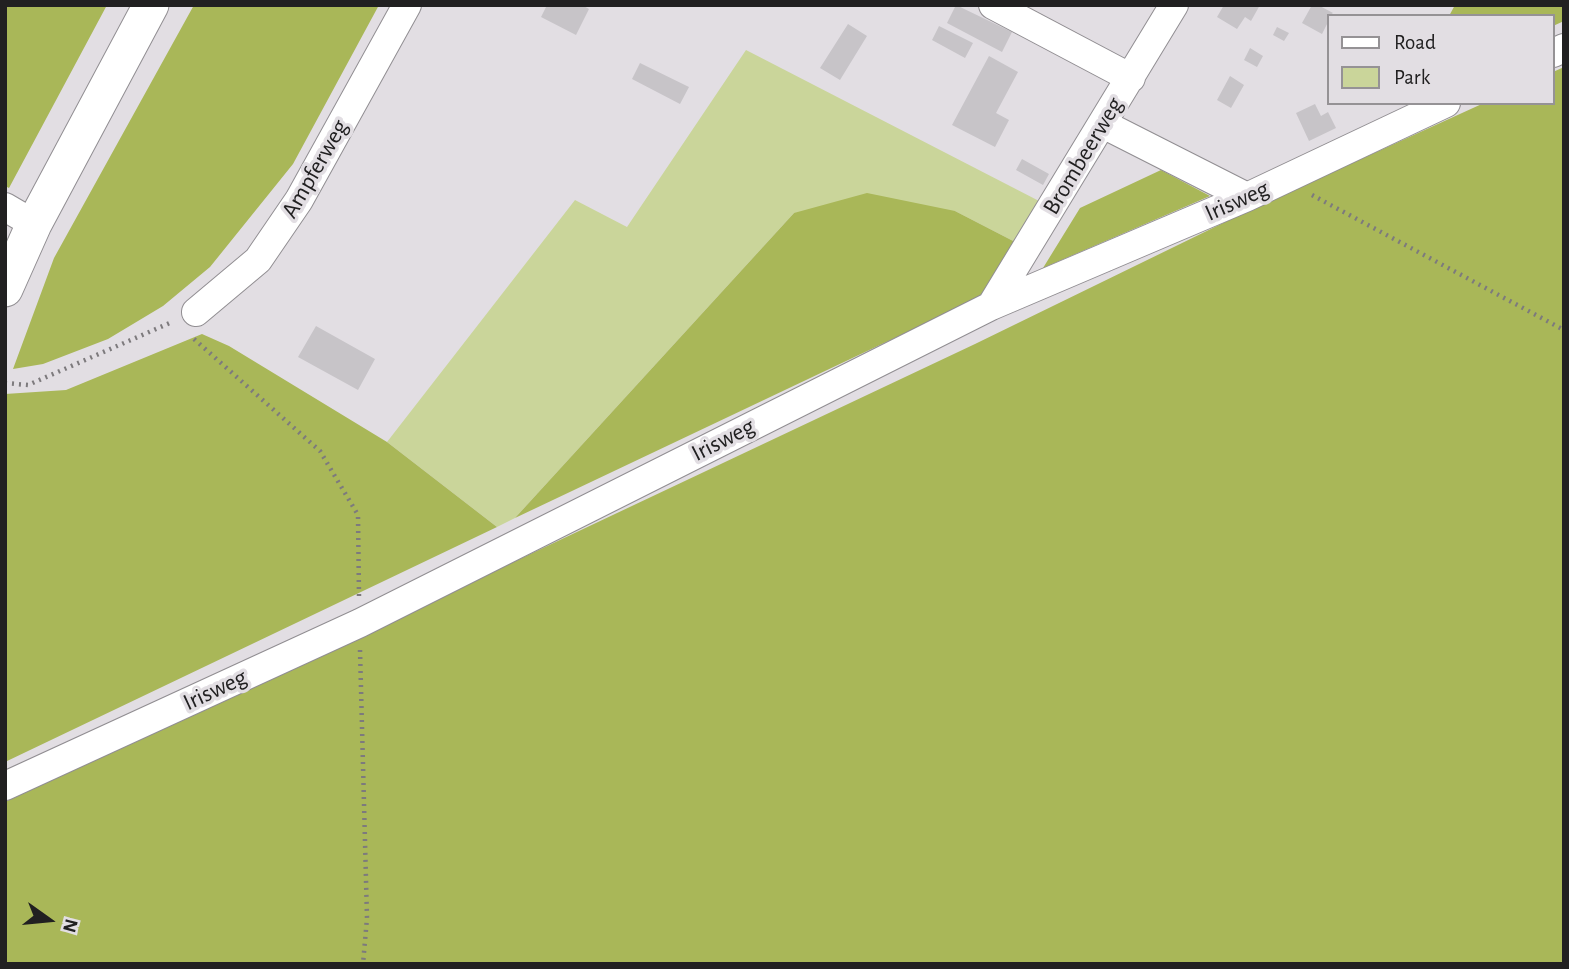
<!DOCTYPE html>
<html>
<head>
<meta charset="utf-8">
<style>
	body { margin:0 }
	#map { position:relative; width:1569px; height:969px; overflow:hidden; background:#e2dee3; font-family:"Alegreya Sans",sans-serif }
	canvas { display:block }
	.frame { position:absolute; inset:0; border:7px solid #212021; pointer-events:none }
	.legend { position:absolute; left:1327px; top:14px; width:228px; height:91px; box-sizing:border-box; background:#e2dee3; border:2px solid #959295; margin:0; padding:9px 12px; list-style:none; font-size:21px; color:#212021 }
	.legend li { display:flex; align-items:center; gap:14px; height:35px }
	.legend b { width:35px; border:2px solid #959295 }
	.north { position:absolute; left:14px; top:885px; width:70px; height:70px; -webkit-text-stroke:5px #e2dee3; paint-order:stroke; rotate:105deg; font-size:19px; font-weight:700; line-height:28px; text-align:center; color:#212021 }
	.north::after { content:''; display:block; margin:auto; width:24px; height:32px; background:#212021; clip-path:polygon(50% 0,100% 100%,50% 72%,0 100%) }
</style>
</head>
<body>
<div id="map">
<canvas width="1569" height="969"></canvas>
<div class="frame"></div>
<ul class="legend">
<li><b style="height:9px;background:#fff"></b>Road</li>
<li><b style="height:19px;background:#cad59a"></b>Park</li>
</ul>
<div class="north">N</div>
</div>
<script>
const g = document.querySelector('canvas').getContext('2d');
g.lineJoin = 'round';
function paint(path, color) {
  g.fillStyle = color;
  g.fill(path, 'evenodd');
}
function shape(rows) {
  const path = new Path2D();
  for (const r of rows) {
    path.moveTo(r[0], r[1]);
    for (let i = 2; i < r.length; i += 2) path.lineTo(r[i], r[i + 1]);
  }
  return path;
}
function strokePath(path, color, width, dash) {
  g.strokeStyle = color;
  g.lineWidth = width;
  g.lineCap = dash ? 'butt' : 'round';
  g.setLineDash(dash || []);
  g.stroke(path);
}
function write(font, color, halo, rows, align = 'center') {
  g.font = font + ' "Alegreya Sans",sans-serif';
  g.lineWidth = 7;
  g.setLineDash([]);
  g.textBaseline = 'middle';
  g.strokeStyle = halo;
  g.fillStyle = color;
  for (const [text, x, y, turn = 0] of rows) {
    g.save();
    g.translate(x, y);
    g.rotate((+turn || 0) * Math.PI / 180);
    g.textAlign = isNaN(turn) ? turn : align;
    if (halo) g.strokeText(text, 0, 0);
    g.fillText(text, 0, 0);
    g.restore();
  }
}
paint(shape([
	[746,50,1041,202,1017,243,955,211,794,213,515,518,497,527,387,442,575,200,627,227]
]), '#cad59a');
paint(shape([
	[5,5,107,5,9,188,5,186],
	[194,5,379,5,293,164,210,267,163,306,108,339,43,364,13,369,54,258],
	[1455,5,1564,5,1564,21,1553,26,1553,16,1449,16],
	[1564,67,1564,964,5,964,5,802,975,344,1260,205,1484,103,1553,103,1553,72],
	[1161,170,1210,196,1043,268,1080,208],
	[867,193,955,211,1017,243,979,298,515,518,794,213],
	[202,334,229,346,387,442,497,527,5,762,5,394,66,390]
]), '#a9b758');
paint(shape([
	[547,5,582,5,589,9,576,35,541,17],
	[956,5,1012,32,1002,52,947,23],
	[1224,5,1260,5,1251,21,1245,17,1237,29,1217,17],
	[1312,5,1318,5,1333,13,1329,16,1329,20,1322,34,1302,23],
	[848,24,867,36,840,80,820,68],
	[939,26,973,43,965,58,932,40],
	[1277,27,1289,33,1284,41,1273,35],
	[1250,48,1263,56,1257,67,1244,60],
	[989,56,1018,72,996,113,1009,120,995,147,952,125],
	[640,63,689,87,680,104,632,79],
	[1230,76,1244,85,1231,108,1217,100],
	[1315,104,1321,116,1328,112,1336,128,1309,141,1296,113],
	[1022,159,1049,174,1043,185,1016,170],
	[316,326,375,359,358,390,298,357]
]), '#c7c4c8');
const minor = shape([
	[993,5,1131,78],
	[1553,53,1564,48],
	[1103,124,1247,197],
	[5,207,34,224],
	[991,306,1174,5],
	[196,312,258,260,299,200,407,5],
	[5,786,360,623,991,306,1247,197,1446,103]
]);
const major = shape([
	[5,289,34,224,151,5]
]);
strokePath(minor, '#918e92', 30);
strokePath(major, '#918e92', 37);
strokePath(shape([
	[1312,195,1564,330],
	[194,339,320,451,358,515,359,596],
	[5,383,28,385,172,322],
	[360,650,367,918,363,964]
]), '#7d7a7d', 4.5, [2, 5]);
strokePath(minor, '#fff', 28);
strokePath(major, '#fff', 35);
write('24px', '#212021', '#e2dee3', [
	["Brombeerweg",1083,156,-59],
	["Ampferweg",315,169,-60],
	["Irisweg",1237,201,-24],
	["Irisweg",723,440,-27],
	["Irisweg",215,690,-25]
]);
</script>
</body>
</html>
